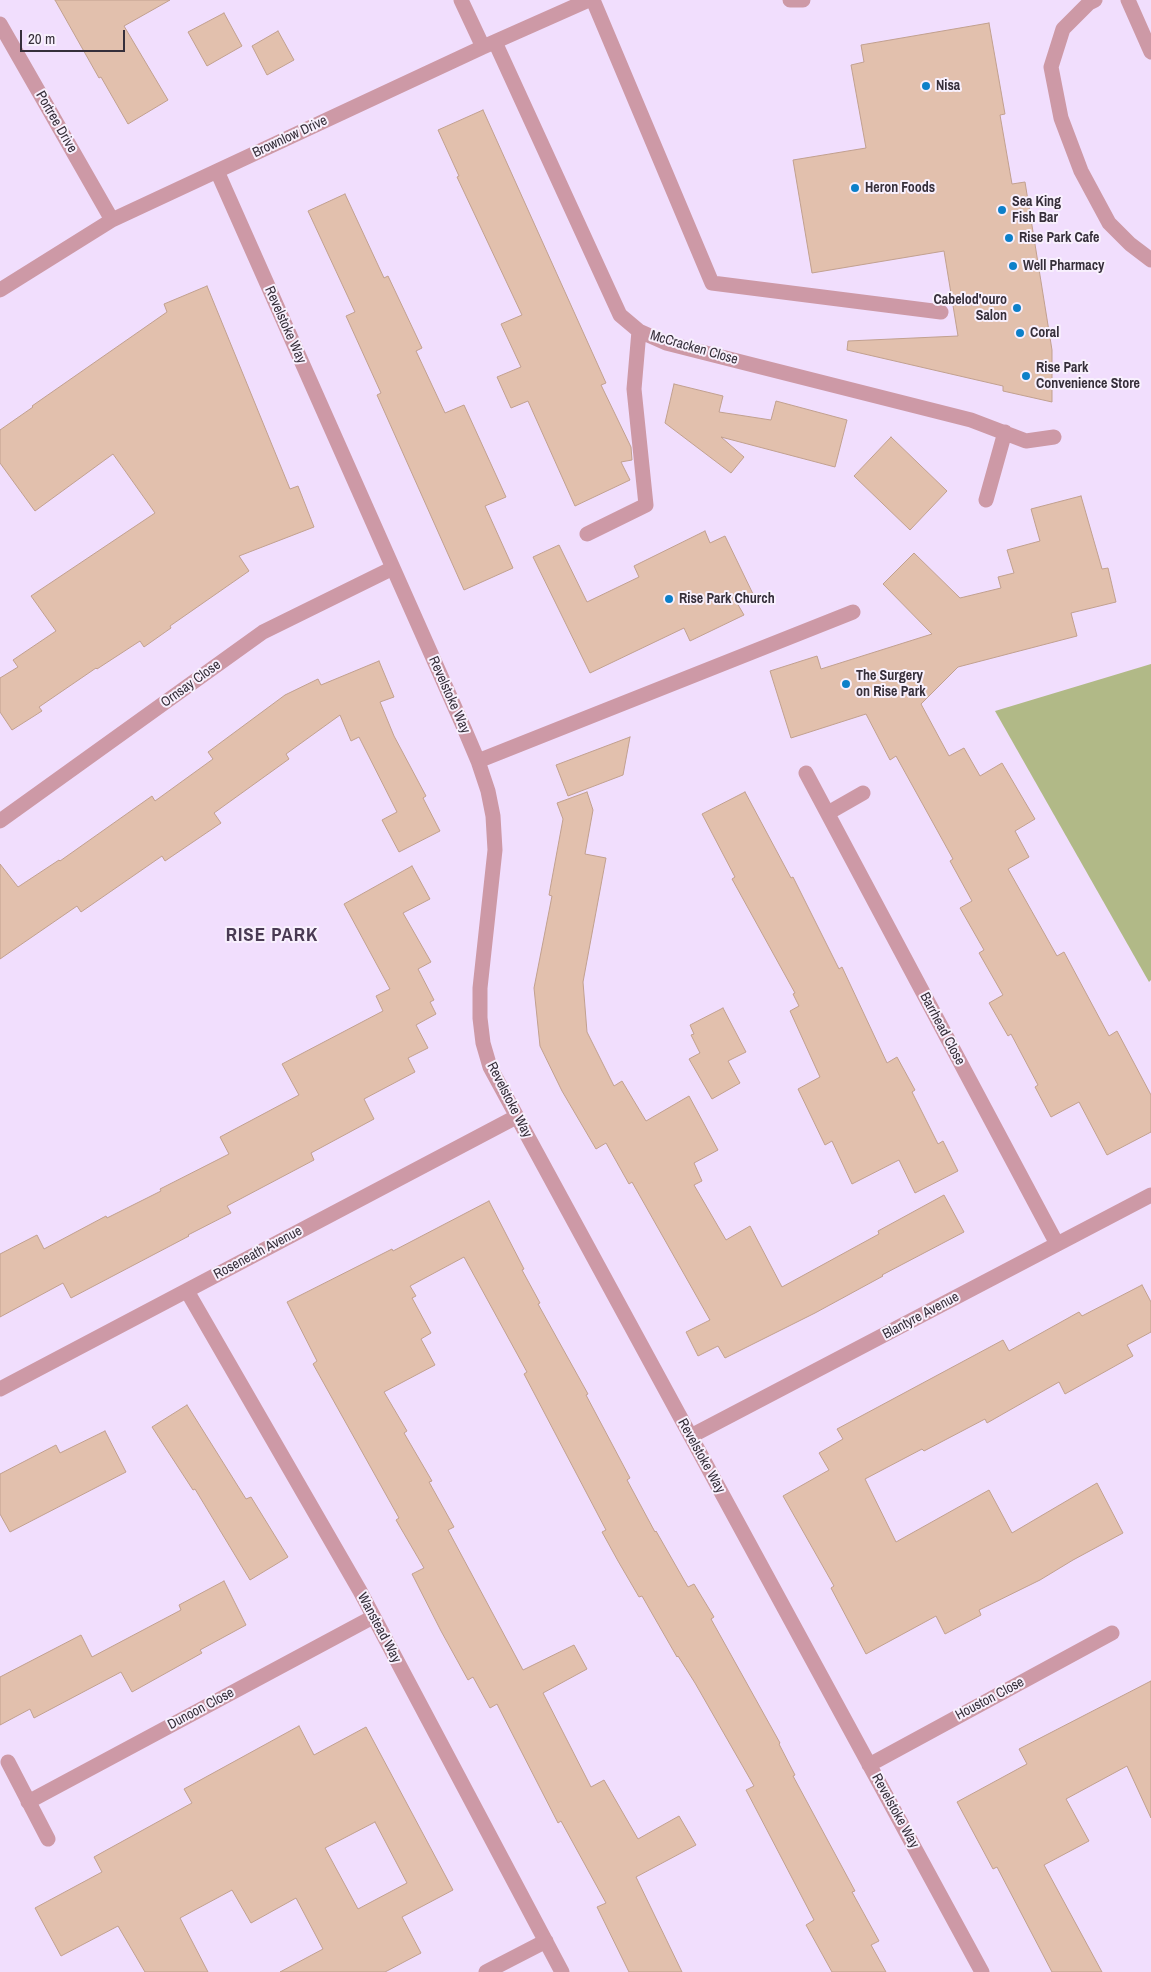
<!DOCTYPE html>
<html>
<head>
<meta charset="utf-8">
<style>
	body { margin:0 }
	#map { position:relative; width:1151px; height:1972px; overflow:hidden; background:#f1defd; font-family:"Archivo Narrow",sans-serif }
	canvas { display:block }
	.scale { position:absolute; left:20px; top:30px; width:105px; height:22px; box-sizing:border-box; border:2px solid #362f3a; border-top:0; padding-left:6px; font-size:15px; line-height:18px; white-space:nowrap; color:#362f3a; -webkit-text-stroke:4px #f8f0fd; paint-order:stroke }
</style>
</head>
<body>
<div id="map">
<canvas width="1151" height="1972"></canvas>
<div class="scale">20 m</div>
</div>
<script>
const g = document.querySelector('canvas').getContext('2d');
g.lineJoin = 'round';
function paint(path, color) {
  g.fillStyle = color;
  g.fill(path, 'evenodd');
}
function shape(rows) {
  const path = new Path2D();
  for (const r of rows) {
    path.moveTo(r[0], r[1]);
    for (let i = 2; i < r.length; i += 2) path.lineTo(r[i], r[i + 1]);
  }
  return path;
}
function strokePath(path, color, width, dash) {
  g.strokeStyle = color;
  g.lineWidth = width;
  g.lineCap = dash ? 'butt' : 'round';
  g.setLineDash(dash || []);
  g.stroke(path);
}
function write(font, color, halo, rows, align = 'center') {
  g.font = font + ' "Archivo Narrow",sans-serif';
  g.lineWidth = 4;
  g.setLineDash([]);
  g.textBaseline = 'middle';
  g.strokeStyle = halo;
  g.fillStyle = color;
  for (const [text, x, y, turn = 0] of rows) {
    g.save();
    g.translate(x, y);
    g.rotate((+turn || 0) * Math.PI / 180);
    g.textAlign = isNaN(turn) ? turn : align;
    if (halo) g.strokeText(text, 0, 0);
    g.fillText(text, 0, 0);
    g.restore();
  }
}
paint(shape([
	[1151,664,1151,980,1149,982,995,711]
]), '#b1b987');
const building = shape([
	[55,0,170,0,124,26,168,100,128,124,101,77,99,78,55,0],
	[224,13,242,46,207,66,188,32,224,13],
	[989,23,1005,114,1000,115,1012,184,1025,182,1052,350,1052,402,1003,391,1003,386,847,350,848,341,958,336,944,251,812,273,793,160,866,148,851,65,864,62,861,45,989,23],
	[278,31,294,60,267,75,252,46,278,31],
	[483,110,606,383,601,385,631,447,632,460,621,462,630,480,575,506,528,401,511,408,497,377,521,367,501,324,522,315,457,177,459,176,438,130,483,110],
	[345,194,384,278,388,276,422,348,416,351,445,413,464,405,506,497,485,506,513,568,464,590,377,395,381,393,346,316,355,312,308,211,345,194],
	[207,286,290,489,298,486,314,527,239,556,249,571,170,626,171,628,144,647,140,641,97,669,96,668,39,707,42,711,12,730,0,712,0,678,18,667,13,660,56,631,31,596,155,513,113,454,35,511,0,463,0,430,33,407,32,406,167,312,164,304,207,286],
	[674,384,723,396,719,412,771,420,776,401,847,420,835,467,721,437,744,457,731,473,665,423,674,384],
	[891,437,947,491,910,530,854,476,891,437],
	[1081,496,1102,569,1108,568,1116,602,1071,613,1077,636,958,667,921,704,949,756,964,748,980,776,1002,763,1035,819,1015,831,1029,857,1008,869,1057,956,1064,952,1109,1036,1117,1031,1151,1095,1151,1132,1107,1155,1079,1102,1051,1117,1035,1087,1038,1085,1011,1034,1008,1036,989,1003,1003,995,979,953,984,950,960,908,972,901,950,861,953,859,896,756,890,760,866,714,791,738,770,671,817,656,821,669,932,634,883,584,914,553,960,598,1001,588,998,577,1014,573,1007,550,1040,541,1031,509,1081,496],
	[705,531,710,543,725,536,754,596,737,603,744,615,690,641,684,628,590,673,533,557,559,545,587,602,639,577,634,566,705,531],
	[379,661,394,697,380,702,394,736,426,796,423,798,440,831,399,852,382,820,397,812,359,737,351,741,340,715,286,754,289,759,214,813,221,823,165,861,162,856,81,912,77,906,0,959,0,864,18,887,59,860,60,861,152,796,155,801,213,759,208,752,285,695,318,679,321,685,379,661],
	[630,737,623,775,568,796,556,765,630,737],
	[587,792,593,810,585,854,606,858,583,982,587,1032,614,1086,622,1081,646,1121,689,1096,718,1150,694,1163,702,1181,694,1185,726,1240,750,1226,782,1287,879,1234,878,1231,944,1195,964,1232,882,1275,883,1276,815,1313,725,1358,718,1346,698,1356,686,1332,710,1320,632,1182,629,1184,606,1143,596,1149,562,1091,540,1046,534,988,552,896,549,895,563,819,557,803,587,792],
	[745,792,791,878,793,877,839,969,842,967,887,1063,897,1057,915,1090,912,1092,938,1144,943,1141,958,1171,915,1193,899,1160,852,1184,832,1141,825,1145,798,1089,820,1077,790,1011,799,1006,793,994,795,993,732,879,735,877,702,814,745,792],
	[412,866,430,899,403,913,431,962,418,969,434,1000,430,1002,436,1014,416,1025,428,1048,408,1058,415,1072,364,1099,374,1119,311,1153,314,1160,227,1206,231,1213,188,1235,189,1236,71,1298,63,1283,0,1317,0,1254,37,1235,44,1249,106,1216,107,1218,161,1191,160,1189,229,1154,220,1137,299,1095,282,1064,383,1011,376,996,390,989,344,904,412,866],
	[723,1008,746,1052,728,1061,740,1083,712,1099,689,1059,700,1053,691,1035,694,1034,690,1025,723,1008],
	[489,1201,524,1269,522,1270,540,1303,538,1304,588,1394,586,1395,630,1478,627,1480,655,1532,656,1531,688,1587,694,1584,714,1617,711,1619,780,1743,779,1744,795,1775,793,1776,855,1891,852,1892,879,1941,871,1945,886,1972,832,1972,806,1925,814,1920,746,1790,754,1786,695,1683,678,1656,677,1657,642,1596,639,1597,618,1561,602,1532,606,1530,524,1374,527,1372,464,1257,410,1286,416,1296,412,1298,431,1333,421,1339,435,1365,384,1392,407,1431,404,1433,432,1481,429,1482,454,1527,448,1530,523,1670,574,1645,587,1669,543,1693,591,1787,604,1780,638,1839,679,1816,696,1845,636,1877,682,1972,629,1972,597,1907,606,1903,561,1821,558,1823,497,1704,490,1708,473,1677,468,1680,441,1631,412,1574,424,1568,396,1520,399,1518,313,1364,317,1361,287,1302,392,1249,393,1251,489,1201],
	[1142,1285,1151,1302,1151,1332,1127,1345,1133,1356,1065,1394,1059,1382,987,1423,985,1419,924,1451,922,1449,865,1479,896,1542,989,1490,1012,1533,1097,1483,1123,1533,1073,1560,1040,1580,979,1610,981,1615,945,1634,936,1616,866,1654,831,1588,834,1586,783,1496,829,1470,819,1453,843,1439,837,1429,1003,1340,1009,1351,1079,1312,1082,1316,1142,1285],
	[187,1405,246,1499,251,1497,288,1557,250,1580,195,1489,193,1490,152,1427,187,1405],
	[105,1431,126,1472,10,1532,0,1514,0,1474,56,1445,60,1453,105,1431],
	[224,1581,246,1625,200,1650,202,1653,132,1692,121,1672,34,1718,30,1709,0,1725,0,1677,81,1635,92,1657,181,1610,179,1605,224,1581],
	[1151,1681,1151,1818,1127,1766,1066,1799,1089,1841,1044,1865,1102,1972,1052,1972,997,1867,993,1869,957,1802,1027,1764,1019,1749,1151,1681],
	[299,1726,314,1755,366,1727,453,1890,402,1917,421,1953,385,1972,280,1972,323,1949,296,1898,251,1923,232,1890,180,1918,208,1972,145,1972,118,1926,61,1956,35,1908,102,1872,94,1857,192,1803,184,1789,299,1726],
	[375,1822,407,1883,358,1909,325,1848,375,1822]
]);
paint(building, '#e2c0ad');
strokePath(building, '#c1a08f', 1);
strokePath(shape([
	[461,0,483,47],
	[593,0,712,283,941,312],
	[790,0,803,0],
	[1095,0,1089,3,1063,29,1051,67,1061,118,1081,171,1109,223,1130,244,1151,260],
	[1128,0,1151,52],
	[0,24,112,220],
	[495,42,620,315,639,331,666,343,971,420,1026,441,1054,437],
	[217,171,464,728,478,761,488,791,493,816,495,850,480,988,480,1018,483,1043,490,1067,982,1972],
	[0,290,112,220,483,47,589,0],
	[986,500,1005,432],
	[587,534,646,505,634,389,639,331],
	[478,761,853,612],
	[806,773,1057,1244],
	[828,813,863,793],
	[0,821,263,632,393,568],
	[187,1291,360,1591,562,1972],
	[0,1389,516,1117],
	[691,1436,1151,1195],
	[8,1762,48,1839],
	[869,1765,1112,1633],
	[28,1802,373,1617],
	[486,1972,546,1941]
]), '#cd99a6', 15);
for (const [x, y, r, color] of [
	[926,86,5,"#0c80c9"],
	[855,188,5,"#0c80c9"],
	[1002,210,5,"#0c80c9"],
	[1009,238,5,"#0c80c9"],
	[1013,266,5,"#0c80c9"],
	[1017,308,5,"#0c80c9"],
	[1020,333,5,"#0c80c9"],
	[1026,376,5,"#0c80c9"],
	[669,599,5,"#0c80c9"],
	[846,684,5,"#0c80c9"]
]) {
  const dot = new Path2D();
  dot.arc(x, y, r, 0, 2 * Math.PI);
  g.fillStyle = color;
  g.fill(dot);
  strokePath(dot, '#f8f0fd', 2);
}
write('bold 14px', '#362f3a', '#f8f0fd', [
	["Nisa",936,86],
	["Heron Foods",865,188],
	["Sea King",1012,202],
	["Fish Bar",1012,218],
	["Rise Park Cafe",1019,238],
	["Well Pharmacy",1023,266],
	["Cabelod'ouro",1007,300,"right"],
	["Salon",1007,316,"right"],
	["Coral",1030,333],
	["Rise Park",1036,368],
	["Convenience Store",1036,384],
	["Rise Park Church",679,599],
	["The Surgery",856,676],
	["on Rise Park",856,692]
], 'left');
write('14px', '#362f3a', '#f8f0fd', [
	["Portree Drive",56,122,60],
	["Brownlow Drive",290,137,-25],
	["Revelstoke Way",285,325,66],
	["McCracken Close",694,348,16],
	["Ornsay Close",191,684,-36],
	["Revelstoke Way",449,695,66],
	["Barrhead Close",942,1029,62],
	["Revelstoke Way",509,1100,63],
	["Roseneath Avenue",258,1253,-28],
	["Blantyre Avenue",921,1316,-28],
	["Revelstoke Way",701,1456,61],
	["Wanstead Way",379,1628,62],
	["Houston Close",990,1699,-28],
	["Dunoon Close",201,1709,-28],
	["Revelstoke Way",895,1811,61]
]);
g.letterSpacing = '1px';
write('bold 19px', '#493a53', '#f8f0fd', [
	["RISE PARK",272,936]
]);
g.letterSpacing = '0px';
</script>
</body>
</html>
